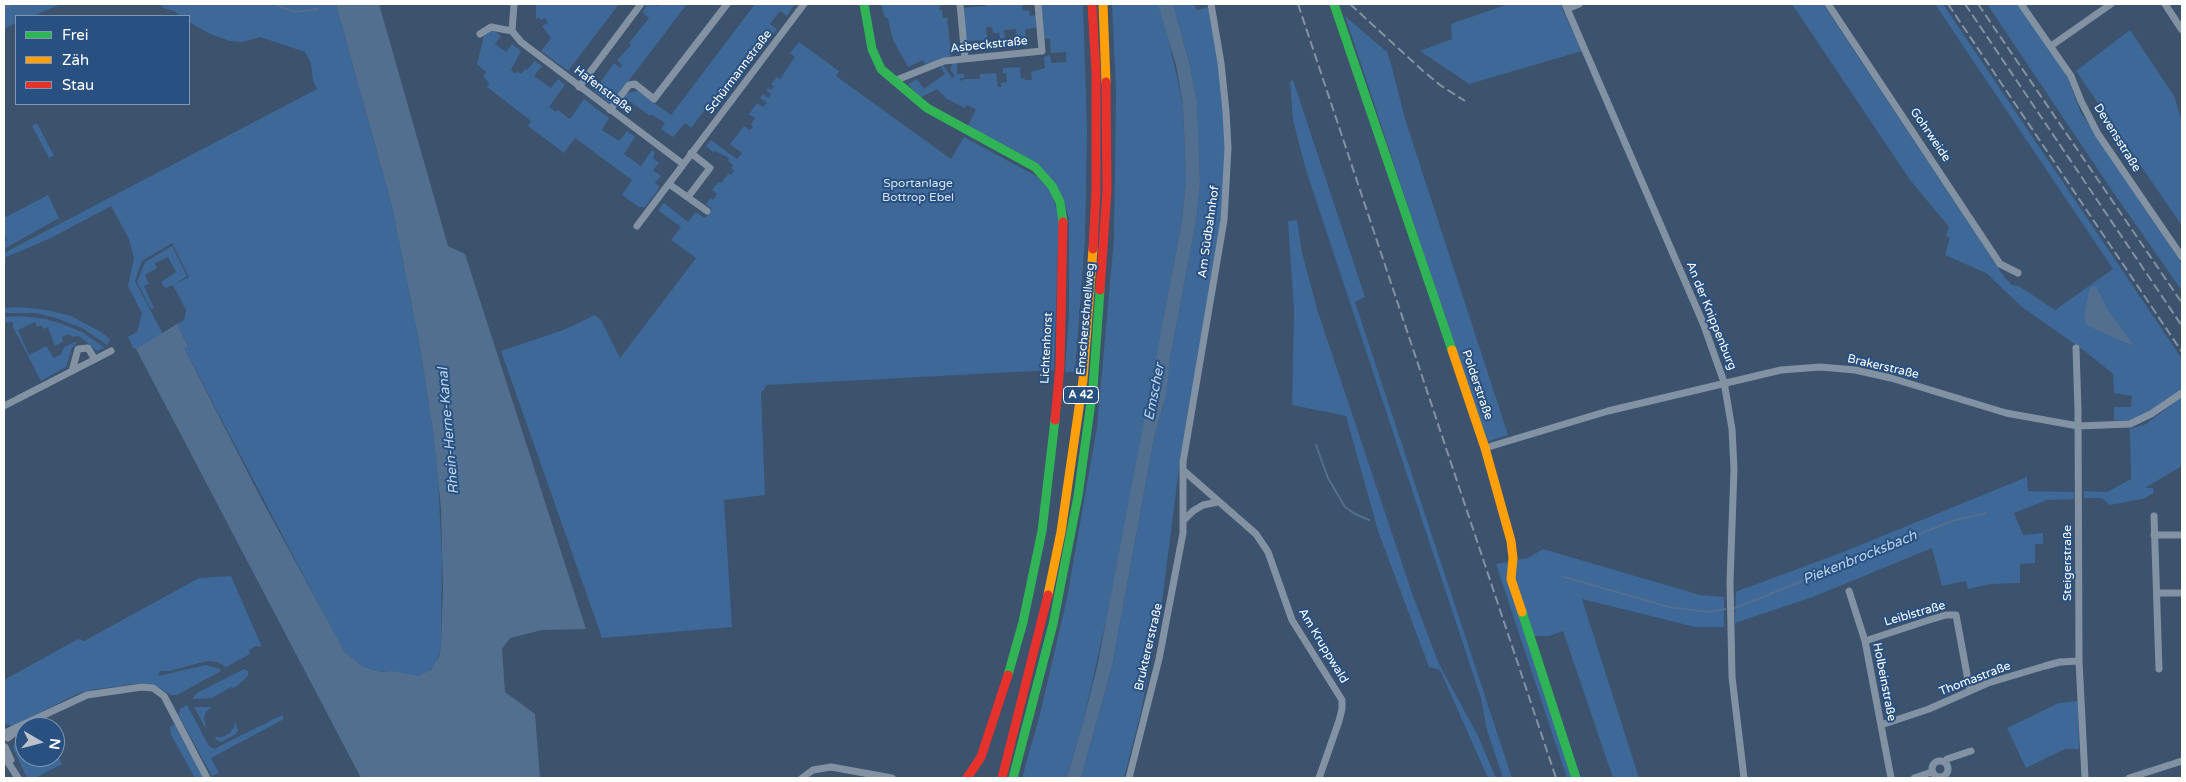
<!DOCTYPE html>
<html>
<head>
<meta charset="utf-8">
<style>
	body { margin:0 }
	#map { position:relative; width:2186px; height:782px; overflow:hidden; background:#3c526d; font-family:"Varela Round",sans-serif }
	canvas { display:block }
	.frame { position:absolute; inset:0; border:5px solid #fff; pointer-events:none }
	.legend { position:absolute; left:15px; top:15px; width:175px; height:90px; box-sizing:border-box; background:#285181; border:1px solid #7e97b3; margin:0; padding:6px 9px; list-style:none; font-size:15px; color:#fff }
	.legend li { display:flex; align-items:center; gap:10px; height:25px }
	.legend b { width:25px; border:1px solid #7e97b3 }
	.north { position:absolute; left:15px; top:717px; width:50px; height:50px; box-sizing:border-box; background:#285181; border:1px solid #7e97b3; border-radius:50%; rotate:98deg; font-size:14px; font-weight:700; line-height:20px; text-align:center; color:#fff }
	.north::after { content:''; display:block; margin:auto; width:18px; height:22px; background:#bbc2cc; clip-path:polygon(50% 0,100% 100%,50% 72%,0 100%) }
</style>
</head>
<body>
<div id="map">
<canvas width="2186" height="782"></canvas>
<div class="frame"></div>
<ul class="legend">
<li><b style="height:6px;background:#30b455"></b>Frei</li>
<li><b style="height:6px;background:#ff9f0a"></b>Zäh</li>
<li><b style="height:6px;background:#e5322d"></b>Stau</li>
</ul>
<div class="north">N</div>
</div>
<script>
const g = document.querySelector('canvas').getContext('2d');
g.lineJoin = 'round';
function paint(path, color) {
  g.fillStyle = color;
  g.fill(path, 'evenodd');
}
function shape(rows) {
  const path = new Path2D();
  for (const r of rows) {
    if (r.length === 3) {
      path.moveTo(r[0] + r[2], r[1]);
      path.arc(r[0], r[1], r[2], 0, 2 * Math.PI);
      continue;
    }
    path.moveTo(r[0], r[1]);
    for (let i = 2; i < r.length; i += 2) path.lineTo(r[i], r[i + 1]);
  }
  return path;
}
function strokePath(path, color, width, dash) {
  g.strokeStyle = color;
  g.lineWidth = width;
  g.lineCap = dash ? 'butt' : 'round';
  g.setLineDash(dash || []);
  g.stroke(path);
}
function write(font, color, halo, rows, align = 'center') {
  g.font = font + ' "Varela Round",sans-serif';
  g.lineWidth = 4;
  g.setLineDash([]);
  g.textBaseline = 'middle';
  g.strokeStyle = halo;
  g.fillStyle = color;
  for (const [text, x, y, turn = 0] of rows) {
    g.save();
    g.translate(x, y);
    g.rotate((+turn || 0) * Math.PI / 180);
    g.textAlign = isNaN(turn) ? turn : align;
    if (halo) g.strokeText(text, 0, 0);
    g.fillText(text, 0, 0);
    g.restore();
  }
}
paint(shape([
	[4,4,61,4,33,16,16,16,16,23,4,29],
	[161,4,336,4,392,206,420,347,433,431,438,479,442,556,441,646,436,665,425,674,418,676,407,676,392,671,381,672,363,667,344,651,338,641,184,348,188,345,177,324,184,320,186,310,173,285,165,288,161,282,176,272,168,257,155,263,157,268,145,275,149,284,144,286,154,308,151,309,137,282,145,262,172,246,187,276,174,285,189,277,172,243,142,261,135,281,163,334,136,349,133,348,128,337,137,332,142,313,128,286,134,258,129,239,111,206,51,238,4,258,4,253,317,89,313,81,311,63,305,52,260,37,242,42,230,41,210,34,189,22,189,16,181,16,174,11,163,8],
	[536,4,619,4,568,71,541,51,551,38,542,26,548,23,545,18,540,20,539,17,536,19],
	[648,4,658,6,660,4,687,4,611,104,594,91,614,63,620,68,622,65,617,60,631,45,629,43,649,18,642,12],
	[755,4,795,4,787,16,780,11,770,24,777,29,766,42,760,37,691,128,685,123,673,137,661,129,665,123,651,114,650,116,624,97,627,93,638,91,671,115],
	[881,4,941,4,939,10,942,10,943,18,948,18,947,23,948,23,951,56,925,64,923,60,908,67,893,40,888,18,885,18],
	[986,4,1022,4,1023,11,1029,10,1030,16,1036,15,1037,27,1025,30,1026,36,1017,37,1016,29,1004,30,1005,38,1000,39,999,33,993,33,992,27,986,27,987,40,966,41,963,8,986,6],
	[1041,4,1083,4,1087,129,1085,239,1075,372,1065,372,1069,314,1069,219,1064,201,1051,179,967,128,976,109,967,105,965,108,947,99,937,89,920,98,908,84,917,79,924,89,945,74,940,66,943,65,952,78,955,76,950,69,953,63,957,62,957,74,964,74,964,78,960,78,961,81,965,79,980,79,980,74,996,73,998,87,1001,87,1001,83,1007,82,1006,73,1003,73,1003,68,1020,67,1021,78,1024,78,1025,80,1032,80,1031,72,1045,68,1044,57,1050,55,1051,63,1066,62,1066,52,1051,53,1050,39,1044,38],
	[1112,4,1158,4,1165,24,1183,104,1186,181,1182,221,1110,603,1083,723,1067,778,1022,778,1040,714,1067,598,1097,427,1114,238,1116,90],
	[1173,4,1194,4,1197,10,1208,7,1218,62,1226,136,1223,214,1181,453,1162,602,1141,712,1124,778,1081,778,1112,666,1154,438,1163,407,1170,358,1196,221,1200,183,1197,102,1189,62],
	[1508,4,1560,4,1582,51,1469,84,1420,51,1452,39,1451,24],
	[1792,4,1823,4,2005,278,2012,285,2019,286,2055,310,2113,269,1935,4,1943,4,2182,359,2182,389,2151,412,2134,421,2114,420,2114,407,2131,407,2132,396,2114,393,2113,374,2086,352,2022,307,1986,273,1945,255,1950,238,1946,236,1949,227,1910,180],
	[1987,4,2019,4,2045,42,2068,78,2080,111,2182,264,2182,291,2111,189],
	[1345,16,1387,52,1391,64,1406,122,1508,435,1486,442],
	[493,30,501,36,495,44,506,52,512,44,521,51,511,70,515,74,517,71,521,74,525,69,527,70,535,61,542,66,534,76,551,88,558,79,565,85,549,107,556,112,558,110,570,119,584,99,609,118,602,130,619,141,627,131,635,137,624,154,641,166,652,150,655,152,653,158,659,163,653,170,661,176,655,183,660,187,645,207,639,207,622,195,632,180,575,138,564,153,528,126,531,121,487,87,489,83,483,76,486,72,477,64,484,36],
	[2130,30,2174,96,2182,122,2182,226,2076,71],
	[799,42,839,71,836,76,951,159,964,137,1038,177,1051,192,1059,216,1054,370,767,385,761,393,765,495,724,500,732,627,602,638,501,351,566,329,595,315,601,320,620,358,696,258,671,240,681,227,658,210,664,203,688,222,696,212,705,218,712,209,706,204,710,198,713,200,717,194,712,190,718,182,721,183,729,173,731,175,734,171,731,168,733,165,728,161,729,158,715,151,713,152,706,146,711,140,737,159,742,153,730,144,744,126,750,130,753,127,751,124,755,118,749,114,757,103,763,107,767,103,760,98,763,94,768,98,771,94,766,90,768,88,771,90,774,86,771,84,777,77,780,79,795,57,790,53],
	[1293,80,1365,297,1355,302,1512,778,1503,778,1487,730,1481,698,1306,170,1293,120,1290,81],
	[37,123,54,156,49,158,32,126],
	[48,195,59,218,4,249,4,242,7,240,4,233,4,218],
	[1297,220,1302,253,1318,312,1413,596,1439,664,1478,736,1496,778,1488,778,1440,670,1429,667,1378,531,1346,416,1292,405,1294,310,1288,221],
	[19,307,47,310,71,316,101,332,110,339,107,345,82,328,56,318,35,313,4,313,4,308],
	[20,316,46,319,65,325,82,332,105,348,97,351,82,338,78,336,72,337,69,334,62,337,63,342,55,346,48,327,44,329,41,325,37,327,35,322,18,330,29,355,46,346,54,358,61,354,64,347,75,342,77,342,72,348,66,367,41,381,13,327,13,322,4,323,4,317],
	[2182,397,2182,466,2145,488,2153,488,2154,493,2143,499,2110,505,2102,498,2084,498,2084,491,2107,492,2131,479,2130,429,2146,424],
	[2027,477,2028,491,2074,492,2074,499,2047,500,2014,513,2023,535,2043,533,2043,544,2035,544,2035,563,2020,564,2020,583,1991,584,1968,589,1966,581,1942,586,1932,548,1813,597,1735,623,1736,592,1738,591,1843,552],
	[1543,549,1700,595,1724,597,1724,627,1695,627,1582,599,1639,778,1613,778,1563,631,1549,636,1534,636,1515,576,1516,560,1528,558],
	[1509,562,1573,778,1567,778,1496,564],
	[231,576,262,647,256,646,249,650,250,654,226,667,217,662,207,661,170,671,160,671,158,676,206,665,220,669,221,671,177,695,171,695,154,685,142,683,91,690,77,694,12,727,10,725,4,724,4,680,78,639,84,641,199,578],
	[244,669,248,671,248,676,237,686,233,688,231,687,212,698,192,699,197,693],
	[2078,701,2079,749,2065,749,2026,768,2007,728,2059,703],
	[187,705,209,746,214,749,282,715,284,719,211,758,219,773,212,776,179,716,180,709],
	[194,707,212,707,206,712,204,718,206,729],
	[235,721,238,730,236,734,221,742,216,740,215,737,223,737,230,733,234,727],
	[175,724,203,778,195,778,171,735,170,727],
	[25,735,25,757,55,757,55,750,62,764,35,778,27,778,13,748,15,742]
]), '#3d6897');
paint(shape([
	[336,4,379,4,448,246,465,254,586,629,542,630,510,638,502,649,505,692,535,714,540,778,361,778,136,349,177,324,188,346,184,348,263,502,344,651,363,667,381,672,392,671,418,676,431,670,439,657,441,646,443,590,441,508,433,431,420,347,392,206],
	[1158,4,1173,4,1189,62,1197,102,1200,183,1196,221,1170,358,1166,395,1154,438,1112,666,1081,778,1067,778,1083,723,1098,663,1182,221,1186,181,1183,104,1176,65],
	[2093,286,2096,287,2109,312,2132,343,2131,345,2086,325,2084,317,2089,291]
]), '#536f90');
strokePath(shape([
	[274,4,295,12,318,9],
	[4,8,12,4],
	[1316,445,1328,478,1345,507,1355,514,1369,520],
	[1564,577,1669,607,1709,612,1725,609],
	[1735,608,1952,521,1986,513]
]), '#536f90', 2);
strokePath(shape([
	[514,4,512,31,521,42,683,164],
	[960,4,965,58],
	[1565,4,1703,323,1724,382,1732,429,1734,469,1730,582,1732,677,1744,778],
	[1828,4,2000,264,2018,273],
	[2021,4,2071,76,2081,101,2098,134,2182,257],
	[2165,4,2182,30],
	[1567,9,1579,4],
	[480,34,491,27,512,31],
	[2051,46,2111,4],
	[894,81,944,61,1042,51,1038,4],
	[579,87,641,4],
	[610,110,629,85,635,84,654,99,727,4],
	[669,184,707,211],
	[688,197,710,168,691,153],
	[637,226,804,4],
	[2076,348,2078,410,2079,661,2085,778],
	[72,371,78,349,88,348,94,358],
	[4,406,111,351],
	[1485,448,1608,411,1781,370,1820,367,1855,370,1891,378,2006,413,2078,426,2130,424,2151,414,2182,393],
	[1184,471,1256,534,1268,552,1292,620,1342,700,1342,709,1339,721,1319,778],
	[2154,516,2159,669],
	[1184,520,1193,511,1203,505,1218,502],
	[2154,535,2182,535],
	[1849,591,1865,641,1891,778],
	[2157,593,2182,593],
	[1865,641,1929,620,1946,615,1956,615,1970,691],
	[1881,725,1929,709,1988,683,2045,666,2060,662,2079,661],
	[5,733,87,695,142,687,153,688,164,696,207,778],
	[8,738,22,727],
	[5,747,11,760],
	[4,756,18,778],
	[1940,769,8],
	[1945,762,1947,759,1971,751],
	[802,778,813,770,831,767,892,778],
	[1129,778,1159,659,1183,533,1183,462,1224,220,1228,148,1226,111,1221,63,1211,4],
	[1914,778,1932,772],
	[2129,778,2182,761]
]), '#8292a3', 7);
strokePath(shape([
	[864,4,872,49,881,69,927,108,1035,167,1052,186,1060,202,1063,222],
	[1334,4,1452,350],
	[1522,612,1576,778],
	[1008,675,1023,622,1042,531,1055,420],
	[1013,778,1053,624,1078,496,1093,388,1100,290]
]), '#30b455', 9);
strokePath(shape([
	[1103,4,1106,82],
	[1452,350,1485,448,1511,541,1513,558,1511,579,1522,612],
	[1048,595,1061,532,1083,380,1093,249]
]), '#ff9f0a', 9);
strokePath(shape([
	[1092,4,1096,73,1096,191,1093,249],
	[1100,290,1107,190,1106,82],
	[1055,420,1060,366,1063,222],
	[967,778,981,757,1008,675],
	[1002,778,1048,595]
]), '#e5322d', 9);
strokePath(shape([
	[1298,4,1556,778],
	[1350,4,1422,70,1440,85,1465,101],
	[1948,4,2182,352],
	[1965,4,2182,326],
	[1978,4,2182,303]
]), '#8292a3', 2, [9, 4]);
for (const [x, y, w] of [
	[1081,395,35]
]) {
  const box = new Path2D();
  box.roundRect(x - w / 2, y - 8.5, w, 17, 4);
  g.fillStyle = '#285181';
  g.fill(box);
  strokePath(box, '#fff', 1);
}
write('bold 11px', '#fff', null, [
	["A 42",1081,395]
]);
write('12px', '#fff', '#285181', [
	["Asbeckstraße",989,45,-6],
	["Schürmannstraße",739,72,-53],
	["Hafenstraße",603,90,37],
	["Gohrweide",1930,135,56],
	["Devensstraße",2117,138,58],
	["Am Südbahnhof",1209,232,-82],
	["An der Knippenburg",1711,316,68],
	["Emscherschnellweg",1086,319,-85],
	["Lichtenhorst",1047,348,-87],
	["Brakerstraße",1883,367,13],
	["Polderstraße",1477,385,71],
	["Steigerstraße",2068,563,-90],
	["Leiblstraße",1915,614,-16],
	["Am Kruppwald",1323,646,59],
	["Bruktererstraße",1149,647,-77],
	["Thomastraße",1975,679,-21],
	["Holbeinstraße",1884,682,79]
]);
write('12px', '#d3e3f5', '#285181', [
	["Sportanlage",918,184],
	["Bottrop Ebel",918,198]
]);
write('italic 14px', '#bbd3ed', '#285181', [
	["Emscher",1155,392,-79],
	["Rhein-Herne-Kanal",449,431,-95],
	["Piekenbrocksbach",1860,558,-22]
]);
</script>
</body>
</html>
